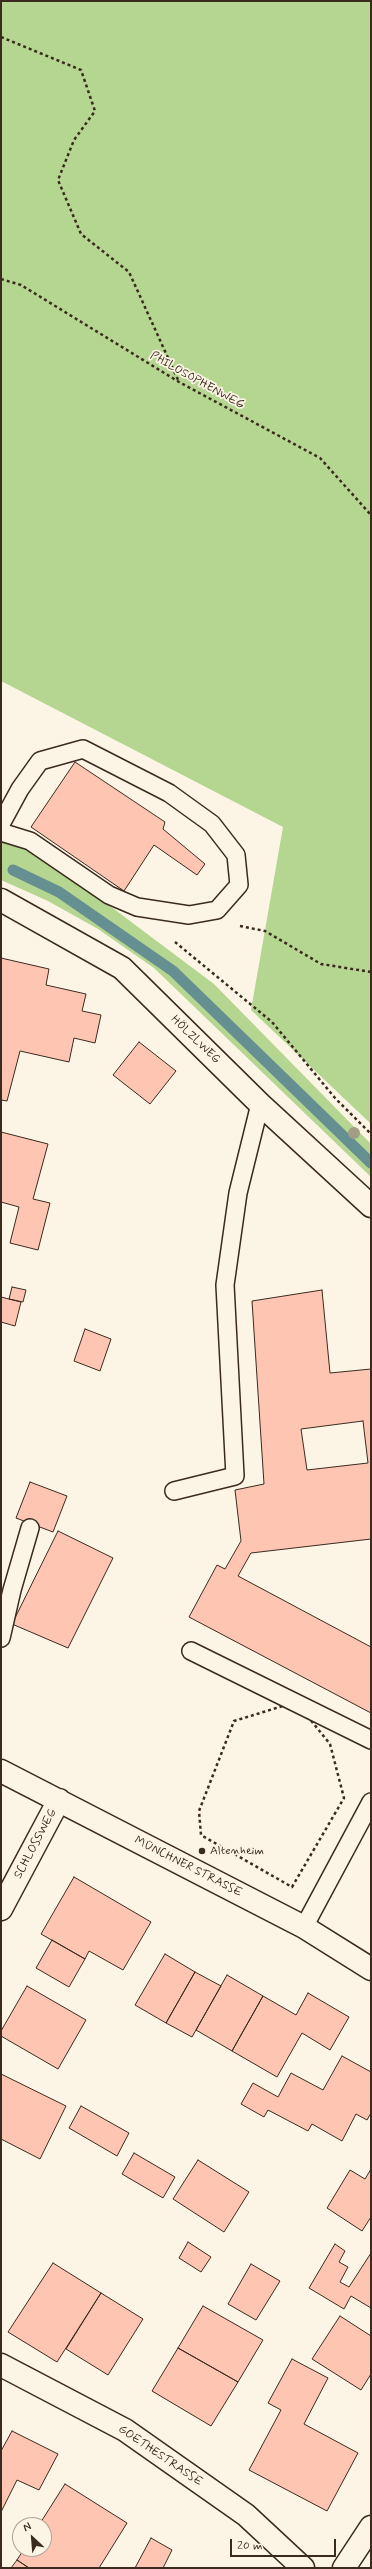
<!DOCTYPE html>
<html>
<head>
<meta charset="utf-8">
<style>
	body { margin:0 }
	#map { position:relative; width:372px; height:2569px; overflow:hidden; background:#fcf5e5; font-family:Mynerve,sans-serif }
	canvas { display:block }
	.frame { position:absolute; inset:0; border:2px solid #3b2a1e; pointer-events:none }
	.north { position:absolute; left:12px; top:2517px; width:40px; height:40px; box-sizing:border-box; background:#fcf5e5; border:1px solid #afa495; border-radius:50%; rotate:334deg; font-size:11px; font-weight:700; line-height:16px; text-align:center; color:#3b2a1e }
	.north::after { content:''; display:block; margin:auto; width:14px; height:18px; background:#3b2a1e; clip-path:polygon(50% 0,100% 100%,50% 72%,0 100%) }
	.scale { position:absolute; left:230px; top:2539px; width:106px; height:18px; box-sizing:border-box; border:2px solid #3b2a1e; border-top:0; padding-left:5px; font-size:12px; line-height:14px; white-space:nowrap; color:#3b2a1e; -webkit-text-stroke:3px #fcf5e5; paint-order:stroke }
</style>
</head>
<body>
<div id="map">
<canvas width="372" height="2569"></canvas>
<div class="frame"></div>
<div class="north">N</div>
<div class="scale">20 m</div>
</div>
<script>
const g = document.querySelector('canvas').getContext('2d');
g.lineJoin = 'round';
function paint(path, color) {
  g.fillStyle = color;
  g.fill(path, 'evenodd');
}
function shape(rows) {
  const path = new Path2D();
  for (const r of rows) {
    path.moveTo(r[0], r[1]);
    for (let i = 2; i < r.length; i += 2) path.lineTo(r[i], r[i + 1]);
  }
  return path;
}
function strokePath(path, color, width, dash) {
  g.strokeStyle = color;
  g.lineWidth = width;
  g.lineCap = dash ? 'butt' : 'round';
  g.setLineDash(dash || []);
  g.stroke(path);
}
function write(font, color, halo, rows, align = 'center') {
  g.font = font + ' Mynerve,sans-serif';
  g.lineWidth = 3.5;
  g.setLineDash([]);
  g.textBaseline = 'middle';
  g.strokeStyle = halo;
  g.fillStyle = color;
  for (const [text, x, y, turn = 0] of rows) {
    g.save();
    g.translate(x, y);
    g.rotate((+turn || 0) * Math.PI / 180);
    g.textAlign = isNaN(turn) ? turn : align;
    if (halo) g.strokeText(text, 0, 0);
    g.fillText(text, 0, 0);
    g.restore();
  }
}
paint(shape([
	[1,1,371,1,371,1124,251,1010,283,827,1,681],
	[1,839,10,840,31,852,102,900,214,984,371,1144,371,1177,154,968,98,929,48,901,1,880]
]), '#b4d690');
strokePath(shape([
	[13,870,59,892,173,971,371,1163]
]), '#668f91', 11);
const building = shape([
	[75,762,165,822,163,829,205,864,197,875,154,845,124,891,31,827,75,762],
	[1,958,49,969,46,985,86,994,82,1011,101,1015,95,1043,74,1038,69,1062,20,1051,7,1101,1,1100,1,958],
	[139,1042,176,1071,150,1104,113,1075,139,1042],
	[1,1132,48,1144,33,1199,50,1203,38,1250,10,1243,19,1207,1,1202,1,1132],
	[12,1287,26,1290,23,1302,9,1299,12,1287],
	[322,1290,330,1373,371,1369,371,1539,251,1553,238,1576,371,1647,371,1713,189,1617,217,1565,225,1569,241,1541,235,1490,264,1484,252,1301,322,1290],
	[363,1421,368,1463,307,1470,301,1429,363,1421],
	[1,1297,21,1302,15,1326,1,1322,1,1297],
	[85,1329,111,1339,100,1371,74,1361,85,1329],
	[30,1482,67,1496,53,1532,16,1518,30,1482],
	[58,1531,113,1558,68,1648,12,1624,58,1531],
	[74,1877,151,1922,123,1970,89,1951,85,1959,41,1934,74,1877],
	[52,1940,85,1959,69,1987,36,1968,52,1940],
	[165,1954,195,1972,166,2023,135,2005,165,1954],
	[195,1972,221,1986,192,2037,166,2023,195,1972],
	[227,1975,263,1996,232,2051,196,2030,227,1975],
	[27,1986,86,2020,58,2069,1,2036,1,2031,27,1986],
	[308,1993,349,2017,330,2050,302,2033,277,2077,232,2051,263,1996,296,2015,308,1993],
	[342,2056,371,2072,371,2113,367,2120,356,2114,342,2141,312,2124,308,2131,268,2110,264,2117,241,2104,253,2083,278,2097,291,2073,323,2090,342,2056],
	[1,2074,66,2106,40,2159,1,2139,1,2074],
	[81,2106,129,2133,117,2156,69,2128,81,2106],
	[134,2153,175,2177,163,2198,122,2174,134,2153],
	[198,2160,249,2192,224,2232,173,2199,198,2160],
	[371,2169,371,2217,362,2231,327,2208,350,2170,365,2179,371,2169],
	[188,2242,211,2257,201,2272,179,2258,188,2242],
	[335,2244,345,2251,339,2262,348,2267,340,2282,349,2287,371,2253,371,2308,351,2296,344,2309,309,2288,335,2244],
	[53,2263,101,2293,57,2362,8,2332,53,2263],
	[251,2264,280,2281,256,2320,228,2304,251,2264],
	[101,2293,143,2319,108,2375,66,2349,101,2293],
	[203,2306,263,2340,238,2382,178,2348,203,2306],
	[340,2316,371,2336,371,2374,361,2390,312,2359,340,2316],
	[178,2348,238,2382,211,2426,152,2391,178,2348],
	[292,2359,328,2378,304,2424,358,2453,327,2511,249,2470,281,2410,268,2403,292,2359],
	[12,2431,58,2454,39,2490,17,2480,1,2512,1,2451,12,2431],
	[65,2484,127,2523,99,2568,29,2568,17,2560,24,2549,44,2549,44,2525,39,2525,65,2484],
	[151,2538,172,2550,163,2568,135,2568,151,2538],
	[17,2560,29,2568,11,2568,17,2560]
]);
paint(building, '#fec5b3');
strokePath(building, '#3b2a1e', 1);
const lane = shape([
	[1,824,20,789,40,761,83,749,169,793,212,824,236,855,239,885,217,910,189,915,137,907,109,895,30,841,1,832],
	[174,1491,235,1476,225,1285,238,1193,260,1104],
	[1,1638,12,1590,30,1528],
	[191,1651,371,1740],
	[304,1927,371,1802]
]);
const street = shape([
	[1,900,122,968,260,1104,371,1206],
	[1,1771,304,1927,371,1969],
	[1,1909,59,1800],
	[1,2365,125,2430,246,2515,303,2568],
	[344,2568,371,2527]
]);
strokePath(lane, '#3b2a1e', 20);
strokePath(street, '#3b2a1e', 25);
strokePath(shape([
	[1,37,81,70,95,111,74,140,58,180,81,234,129,272,179,382],
	[1,279,21,285,179,382,320,458,371,515],
	[240,926,265,931,321,964,371,972],
	[175,942,272,1022,335,1098,371,1134],
	[296,1702,330,1744,344,1798,292,1887,201,1835,199,1811,234,1721,296,1702]
]), '#3b2a1e', 2.5, [3, 3]);
strokePath(lane, '#fcf5e5', 17);
strokePath(street, '#fcf5e5', 22);
g.fillStyle = '#a29d87';
for (const [x, y] of [
	[354,1133]
]) {
  g.beginPath();
  g.arc(x, y, 6, 0, 2 * Math.PI);
  g.fill();
}
for (const [x, y, r, color] of [
	[202,1851,4,"#3b2a1e"]
]) {
  const dot = new Path2D();
  dot.arc(x, y, r, 0, 2 * Math.PI);
  g.fillStyle = color;
  g.fill(dot);
  strokePath(dot, '#fcf5e5', 1.5);
}
write('12px', '#3b2a1e', '#fcf5e5', [
	["PHILOSOPHENWEG",197,381,29],
	["HÖLZLWEG",195,1040,44],
	["SCHLOSSWEG",36,1844,-62],
	["MÜNCHNER STRASSE",188,1867,27],
	["GOETHESTRASSE",160,2456,34]
]);
write('12px', '#3b2a1e', '#fcf5e5', [
	["Altenheim",210,1851]
], 'left');
</script>
</body>
</html>
